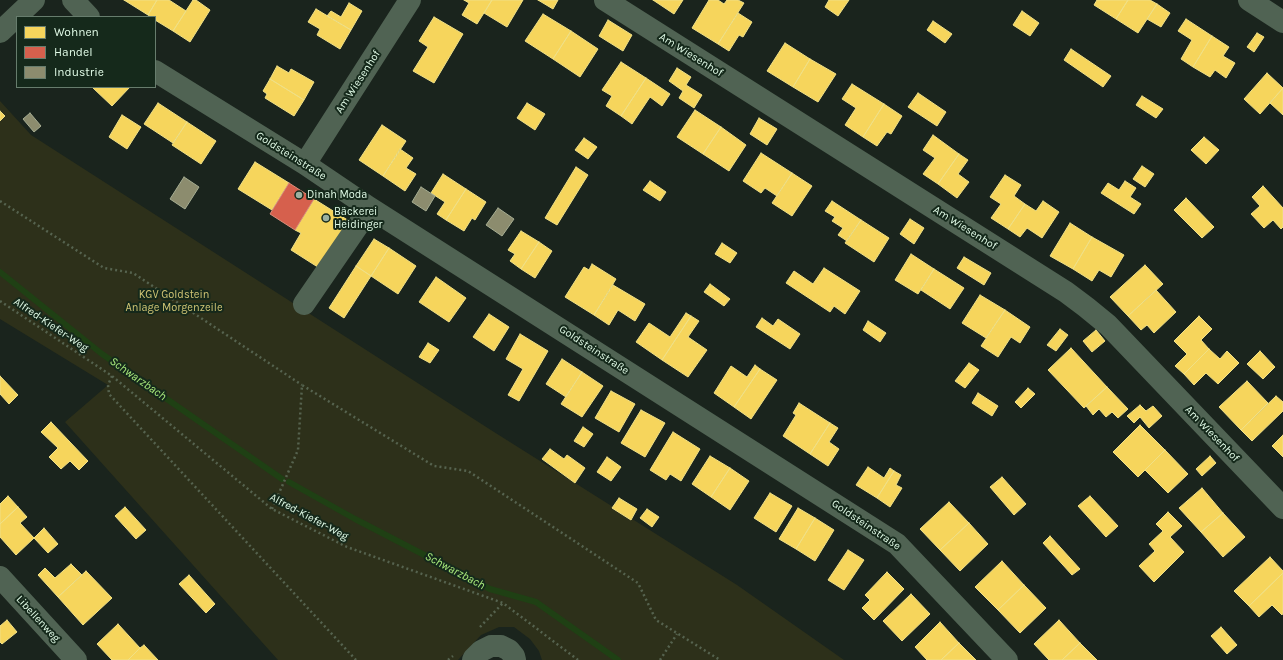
<!DOCTYPE html>
<html>
<head>
<meta charset="utf-8">
<style>
	body { margin:0 }
	#map { position:relative; width:1283px; height:660px; overflow:hidden; background:#1a241d; font-family:Karla,sans-serif }
	canvas { display:block }
	.legend { position:absolute; left:16px; top:16px; width:140px; height:72px; box-sizing:border-box; background:#15291b; border:1px solid #677d6d; margin:0; padding:5px 7px; list-style:none; font-size:12px; color:#e1fbe7 }
	.legend li { display:flex; align-items:center; gap:8px; height:20px }
	.legend b { width:20px; border:1px solid #677d6d }
</style>
</head>
<body>
<div id="map">
<canvas width="1283" height="660"></canvas>
<ul class="legend">
<li><b style="height:11px;background:#f6d55c"></b>Wohnen</li>
<li><b style="height:11px;background:#d6604d"></b>Handel</li>
<li><b style="height:11px;background:#8c8c6e"></b>Industrie</li>
</ul>
</div>
<script>
const g = document.querySelector('canvas').getContext('2d');
g.lineJoin = 'round';
function paint(path, color) {
  g.fillStyle = color;
  g.fill(path, 'evenodd');
}
function shape(rows) {
  const path = new Path2D();
  for (const r of rows) {
    path.moveTo(r[0], r[1]);
    for (let i = 2; i < r.length; i += 2) path.lineTo(r[i], r[i + 1]);
  }
  return path;
}
function strokePath(path, color, width, dash) {
  g.strokeStyle = color;
  g.lineWidth = width;
  g.lineCap = dash ? 'butt' : 'round';
  g.setLineDash(dash || []);
  g.stroke(path);
}
function write(font, color, halo, rows, align = 'center') {
  g.font = font + ' Karla,sans-serif';
  g.lineWidth = 4;
  g.setLineDash([]);
  g.textBaseline = 'middle';
  g.strokeStyle = halo;
  g.fillStyle = color;
  for (const [text, x, y, turn = 0] of rows) {
    g.save();
    g.translate(x, y);
    g.rotate((+turn || 0) * Math.PI / 180);
    g.textAlign = isNaN(turn) ? turn : align;
    if (halo) g.strokeText(text, 0, 0);
    g.fillText(text, 0, 0);
    g.restore();
  }
}
paint(shape([
	[0,101,31,135,494,432,737,585,844,660,542,660,539,651,530,639,514,627,499,627,481,635,458,660,278,660,65,422,108,385,0,319]
]), '#2d301a');
const homes = shape([
	[124,0,157,0,148,15,124,0],
	[157,0,169,0,186,11,173,31,155,20,155,17,151,17,148,15,157,0],
	[193,0,196,0,210,10,190,42,173,31,193,0],
	[464,0,492,0,477,24,462,15,469,3,464,0],
	[492,0,523,0,507,27,484,13,492,0],
	[538,0,558,0,553,9,538,0],
	[653,0,683,0,674,14,653,0],
	[709,0,718,0,724,4,727,0,738,0,744,3,718,44,692,28,709,0],
	[829,0,849,0,838,16,825,7,829,0],
	[1097,0,1128,0,1116,19,1094,5,1097,0],
	[1128,0,1150,0,1157,4,1138,33,1116,19,1128,0],
	[349,3,362,11,351,30,327,16,331,11,341,17,349,3],
	[1157,4,1170,13,1161,27,1147,19,1157,4],
	[316,9,351,30,340,49,317,35,320,29,308,22,316,9],
	[1022,11,1039,23,1030,36,1013,25,1022,11],
	[738,13,752,22,743,37,739,35,729,51,718,44,738,13],
	[543,14,571,31,553,59,525,41,543,14],
	[434,17,463,34,434,83,413,71,428,47,419,41,434,17],
	[1186,19,1212,36,1193,67,1181,59,1192,40,1178,31,1186,19],
	[608,20,632,35,623,51,599,36,608,20],
	[933,21,952,34,945,43,927,30,933,21],
	[571,31,598,49,580,77,553,59,571,31],
	[1257,33,1264,37,1254,52,1247,47,1257,33],
	[1212,36,1229,47,1223,56,1235,63,1226,78,1215,70,1210,77,1193,67,1212,36],
	[785,43,810,59,793,87,767,71,785,43],
	[1071,49,1111,76,1103,87,1064,60,1071,49],
	[810,59,836,74,818,102,793,87,810,59],
	[621,62,646,78,621,116,606,106,612,96,602,90,621,62],
	[277,66,289,73,291,69,314,82,304,100,270,79,277,66],
	[677,68,691,77,686,85,702,95,694,108,679,98,683,91,669,81,677,68],
	[1267,73,1283,88,1260,114,1244,99,1267,73],
	[646,78,670,94,662,106,650,97,632,124,621,116,646,78],
	[270,79,304,100,294,116,265,98,267,94,263,91,270,79],
	[852,84,884,104,863,137,845,125,856,108,842,99,852,84],
	[94,87,130,87,112,106,93,88,94,87],
	[1283,88,1283,115,1270,103,1283,88],
	[918,93,946,112,937,126,908,107,918,93],
	[1142,96,1163,109,1156,118,1136,105,1142,96],
	[158,103,187,122,173,143,144,124,158,103],
	[527,103,545,114,535,130,517,118,527,103],
	[884,104,902,116,891,134,887,132,877,146,863,137,884,104],
	[695,110,721,127,703,154,677,137,695,110],
	[0,111,5,116,0,121,0,111],
	[122,115,141,127,127,149,109,137,122,115],
	[759,118,777,129,767,145,750,134,759,118],
	[187,122,216,141,201,164,172,145,187,122],
	[382,125,406,141,383,176,359,160,382,125],
	[721,127,746,145,729,171,703,154,721,127],
	[933,135,959,154,938,184,923,174,935,158,923,150,933,135],
	[1204,137,1219,150,1206,164,1191,150,1204,137],
	[584,138,597,147,588,159,575,150,584,138],
	[400,149,413,158,406,168,416,174,405,191,383,176,400,149],
	[761,153,792,173,777,196,765,188,761,193,743,181,761,153],
	[959,154,968,160,958,174,969,182,957,198,938,184,959,154],
	[255,162,289,183,272,210,238,189,255,162],
	[1142,166,1154,174,1145,187,1133,179,1142,166],
	[576,167,588,175,557,225,545,218,576,167],
	[792,173,812,186,792,216,772,203,792,173],
	[443,174,466,189,446,220,437,214,445,202,431,193,443,174],
	[1005,175,1021,185,1014,196,1025,204,1008,229,991,218,1001,204,990,197,1005,175],
	[650,181,666,192,660,201,643,190,650,181],
	[1125,181,1136,188,1130,197,1141,204,1134,214,1101,193,1108,183,1119,190,1125,181],
	[1263,186,1283,208,1283,227,1281,229,1273,220,1264,228,1251,214,1260,206,1252,197,1263,186],
	[466,189,486,202,475,220,472,218,464,231,446,220,466,189],
	[1186,198,1214,227,1202,238,1174,210,1186,198],
	[314,199,354,224,324,271,291,250,301,233,295,230,314,199],
	[832,201,861,220,847,241,838,235,843,228,832,221,835,217,825,211,832,201],
	[1043,201,1059,212,1042,238,1027,228,1020,237,1008,229,1025,204,1036,211,1043,201],
	[910,219,924,228,914,244,900,234,910,219],
	[861,220,889,238,874,262,845,243,861,220],
	[1070,223,1092,237,1073,269,1050,256,1070,223],
	[521,231,539,242,521,269,510,261,515,254,508,250,521,231],
	[1092,237,1124,255,1111,277,1099,270,1092,281,1073,269,1092,237],
	[374,239,389,248,371,276,356,266,374,239],
	[539,242,552,251,535,278,521,269,539,242],
	[722,243,737,253,730,263,715,254,722,243],
	[389,248,416,266,398,294,371,276,389,248],
	[911,254,934,269,918,294,895,280,911,254],
	[964,257,991,273,984,285,957,268,964,257],
	[592,264,616,279,594,315,565,297,584,267,589,270,592,264],
	[1145,265,1163,284,1128,316,1110,297,1145,265],
	[356,266,371,276,344,318,329,308,356,266],
	[824,268,860,291,845,314,834,306,830,312,786,283,794,271,813,284,824,268],
	[934,269,964,288,950,309,921,290,934,269],
	[436,277,466,298,449,322,419,302,436,277],
	[710,284,730,299,724,306,704,292,710,284],
	[613,285,645,304,635,321,618,310,609,325,594,315,613,285],
	[1156,290,1176,312,1154,333,1147,325,1141,330,1128,316,1156,290],
	[980,295,1005,310,986,338,962,323,980,295],
	[1005,310,1030,327,1020,343,1011,337,998,357,981,346,1005,310],
	[686,313,691,316,662,360,636,342,649,323,670,337,686,313],
	[489,314,509,327,494,351,473,337,489,314],
	[691,316,699,321,688,337,707,350,688,377,662,360,691,316],
	[1199,316,1212,329,1201,340,1209,349,1184,374,1175,366,1187,354,1174,341,1199,316],
	[762,318,773,326,778,319,800,334,790,349,756,327,762,318],
	[868,321,886,333,880,342,863,330,868,321],
	[1060,329,1068,335,1056,351,1047,345,1060,329],
	[1096,330,1105,341,1092,352,1083,341,1096,330],
	[520,334,548,351,519,401,508,395,523,369,506,359,520,334],
	[428,343,439,350,430,363,419,357,428,343],
	[1071,348,1107,387,1084,408,1048,370,1071,348],
	[1209,349,1220,359,1227,351,1239,363,1218,384,1206,373,1194,385,1184,374,1209,349],
	[1260,351,1275,367,1263,379,1247,364,1260,351],
	[562,359,582,372,566,397,546,384,562,359],
	[969,363,979,370,965,388,955,381,969,363],
	[755,365,760,369,734,407,714,393,731,366,747,377,755,365],
	[760,369,777,380,751,419,734,407,760,369],
	[582,372,603,386,582,417,561,404,582,372],
	[0,376,18,395,9,404,0,394,0,376],
	[1247,381,1268,403,1241,430,1219,407,1247,381],
	[1107,387,1128,409,1118,418,1112,412,1106,417,1099,409,1093,415,1086,406,1107,387],
	[1028,388,1035,394,1021,408,1015,402,1028,388],
	[611,391,635,404,619,432,595,418,611,391],
	[978,393,998,406,992,416,972,403,978,393],
	[1276,396,1283,402,1283,411,1252,441,1241,430,1276,396],
	[799,403,830,423,810,454,783,436,796,415,793,413,799,403],
	[1140,405,1146,411,1153,406,1162,416,1149,428,1140,417,1134,423,1127,416,1140,405],
	[641,410,665,423,645,457,621,443,641,410],
	[51,422,88,461,79,470,70,461,61,469,49,457,58,448,41,432,51,422],
	[830,423,838,428,829,442,839,449,828,466,810,454,830,423],
	[1140,425,1165,450,1138,477,1113,452,1140,425],
	[583,427,593,434,584,447,574,441,583,427],
	[673,432,700,449,681,481,670,474,666,480,650,470,673,432],
	[1283,435,1283,457,1272,446,1283,435],
	[550,449,564,459,567,455,585,468,575,483,542,459,550,449],
	[1165,450,1188,474,1168,493,1145,470,1165,450],
	[710,456,730,468,711,497,692,484,710,456],
	[1210,456,1216,463,1202,476,1196,469,1210,456],
	[607,457,621,467,611,481,597,472,607,457],
	[868,467,884,478,890,468,894,471,877,498,856,485,868,467],
	[730,468,749,481,730,510,711,497,730,468],
	[894,471,901,475,896,485,902,488,890,507,877,498,894,471],
	[1002,477,1026,504,1014,515,990,487,1002,477],
	[1202,488,1223,513,1201,532,1179,508,1202,488],
	[770,493,792,506,776,532,754,518,770,493],
	[8,496,18,507,0,524,0,504,8,496],
	[1090,496,1118,526,1106,537,1078,506,1090,496],
	[619,498,637,509,631,520,612,508,619,498],
	[949,502,969,523,940,550,920,529,949,502],
	[18,507,27,517,20,523,34,538,16,555,0,537,0,524,18,507],
	[125,507,146,530,136,539,115,516,125,507],
	[798,508,815,518,796,549,779,539,798,508],
	[647,509,659,517,652,527,640,518,647,509],
	[1168,512,1182,526,1170,537,1184,552,1154,582,1139,566,1155,551,1149,544,1163,531,1156,524,1168,512],
	[1223,513,1245,537,1223,557,1201,532,1223,513],
	[815,518,834,530,815,561,796,549,815,518],
	[969,523,988,544,960,571,940,550,969,523],
	[44,528,58,544,48,553,34,538,44,528],
	[1050,536,1080,569,1072,575,1043,543,1050,536],
	[848,550,864,560,844,590,828,580,848,550],
	[1270,557,1283,571,1283,573,1249,606,1234,591,1270,557],
	[1002,561,1024,585,998,610,975,587,1002,561],
	[71,564,82,575,58,597,38,575,45,568,55,578,71,564],
	[86,571,112,598,83,625,58,597,86,571],
	[887,572,904,589,874,620,862,608,870,600,865,595,887,572],
	[1283,573,1283,613,1282,615,1272,605,1259,617,1249,606,1283,573],
	[189,575,215,604,206,613,179,584,189,575],
	[1024,585,1046,608,1020,633,998,610,1024,585],
	[911,594,930,614,902,641,883,621,911,594],
	[7,620,17,632,2,644,0,642,0,626,7,620],
	[1059,620,1080,643,1062,660,1049,660,1034,644,1059,620],
	[940,622,959,643,941,660,927,660,915,647,940,622],
	[118,624,140,648,128,660,112,660,97,644,118,624],
	[1221,627,1237,645,1227,654,1211,636,1221,627],
	[959,643,976,660,941,660,959,643],
	[1080,643,1097,660,1062,660,1080,643],
	[144,645,158,660,128,660,140,648,144,645]
]);
paint(homes, '#f6d55c');
strokePath(homes, '#f0e086', 1);
const shops = shape([
	[289,183,314,199,295,230,270,214,289,183]
]);
paint(shops, '#d6604d');
strokePath(shops, '#d98e7b', 1);
const industry = shape([
	[30,113,41,126,34,132,23,119,30,113],
	[184,177,199,187,185,209,170,199,184,177],
	[421,187,435,196,426,211,412,202,421,187],
	[498,208,514,219,502,236,486,225,498,208]
]);
paint(industry, '#8c8c6e');
strokePath(industry, '#a6ad92', 1);
strokePath(shape([
	[0,272,102,354,282,479],
	[289,482,355,519,490,589,536,602,618,660]
]), '#1f4014', 6);
strokePath(shape([
	[0,201,104,268,133,273,302,385],
	[0,301,112,376,272,509,347,547,503,603,578,660],
	[112,376,108,385,109,394,356,660],
	[272,509,298,450,302,385,434,466,468,471,638,583,656,620,720,660],
	[480,627,503,603],
	[448,660,453,656],
	[660,660,677,634]
]), '#56634f', 2.5, [2, 3]);
strokePath(shape([
	[73,0,89,17],
	[605,0,1066,292,1086,307,1108,325,1283,508],
	[1249,0,1283,22],
	[0,32,34,0],
	[155,71,305,164,370,208,897,544,1007,660],
	[305,164,410,0],
	[304,304,370,208],
	[0,577,76,660],
	[473,660,474,658,481,651,491,646,501,646,509,650,514,656,515,660]
]), '#506353', 22);
for (const [x, y, r, color] of [
	[299,195,4,"#9bb0a0"],
	[326,218,4,"#9bb0a0"]
]) {
  const dot = new Path2D();
  dot.arc(x, y, r, 0, 2 * Math.PI);
  g.fillStyle = color;
  g.fill(dot);
  strokePath(dot, '#15291b', 1.5);
}
write('11px', '#e1fbe7', '#15291b', [
	["Am Wiesenhof",691,55,32],
	["Am Wiesenhof",358,82,-57],
	["Goldsteinstraße",291,156,32],
	["Am Wiesenhof",965,228,32],
	["Alfred-Kiefer-Weg",51,325,34],
	["Goldsteinstraße",594,350,33],
	["Am Wiesenhof",1212,434,46],
	["Alfred-Kiefer-Weg",309,517,28],
	["Goldsteinstraße",866,525,34],
	["Libellenweg",38,619,47]
]);
write('11px', '#e1fbe7', '#15291b', [
	["Dinah Moda",307,195],
	["Bäckerei",334,212],
	["Heidinger",334,225]
], 'left');
write('11px', '#d2c675', '#15291b', [
	["KGV Goldstein",174,295],
	["Anlage Morgenzeile",174,308]
]);
write('italic 12px', '#abec7d', '#15291b', [
	["Schwarzbach",138,379,35],
	["Schwarzbach",455,571,28]
]);
</script>
</body>
</html>
